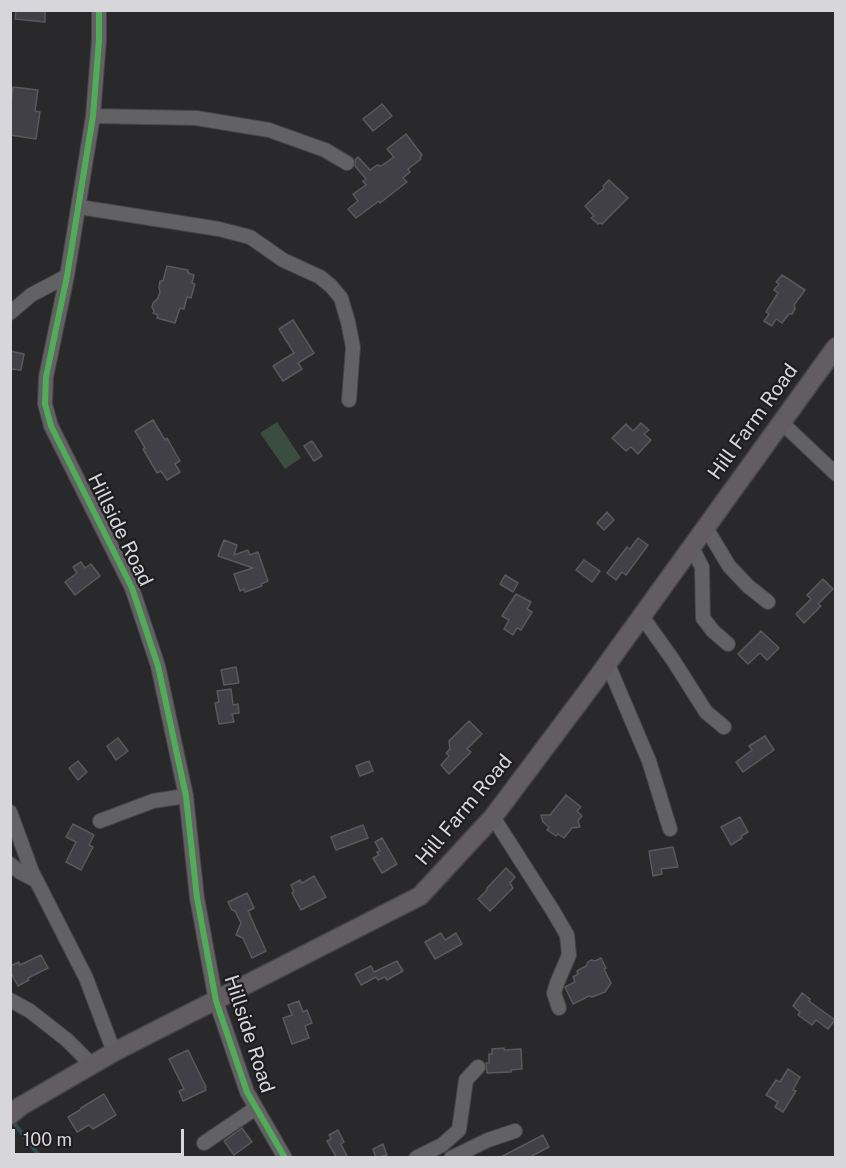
<!DOCTYPE html>
<html>
<head>
<meta charset="utf-8">
<style>
	body { margin:0 }
	#map { position:relative; width:846px; height:1168px; overflow:hidden; background:#29282b; font-family:"Public Sans",sans-serif }
	canvas { display:block }
	.frame { position:absolute; inset:0; border:12px solid #d7d6da; pointer-events:none }
	.scale { position:absolute; left:12px; top:1129px; width:172px; height:27px; box-sizing:border-box; border:3px solid #d7d6da; border-top:0; padding-left:8px; font-size:18px; line-height:21px; white-space:nowrap; color:#d7d6da; -webkit-text-stroke:4px #1e1d22; paint-order:stroke }
</style>
</head>
<body>
<div id="map">
<canvas width="846" height="1168"></canvas>
<div class="frame"></div>
<div class="scale">100 m</div>
</div>
<script>
const g = document.querySelector('canvas').getContext('2d');
g.lineJoin = 'round';
function paint(path, color) {
  g.fillStyle = color;
  g.fill(path, 'evenodd');
}
function shape(rows) {
  const path = new Path2D();
  for (const r of rows) {
    path.moveTo(r[0], r[1]);
    for (let i = 2; i < r.length; i += 2) path.lineTo(r[i], r[i + 1]);
  }
  return path;
}
function strokePath(path, color, width, dash) {
  g.strokeStyle = color;
  g.lineWidth = width;
  g.lineCap = dash ? 'butt' : 'round';
  g.setLineDash(dash || []);
  g.stroke(path);
}
function write(font, color, halo, rows, align = 'center') {
  g.font = font + ' "Public Sans",sans-serif';
  g.lineWidth = 4.5;
  g.setLineDash([]);
  g.textBaseline = 'middle';
  g.strokeStyle = halo;
  g.fillStyle = color;
  for (const [text, x, y, turn = 0] of rows) {
    g.save();
    g.translate(x, y);
    g.rotate((+turn || 0) * Math.PI / 180);
    g.textAlign = isNaN(turn) ? turn : align;
    if (halo) g.strokeText(text, 0, 0);
    g.fillText(text, 0, 0);
    g.restore();
  }
}
paint(shape([
	[277,422,301,458,285,469,260,433]
]), '#3b4d3e');
strokePath(shape([
	[11,1119,41,1158]
]), '#2c4b4d', 4);
const building = shape([
	[16,10,45,10,45,22,15,19,16,10],
	[13,87,38,90,35,111,40,112,36,139,10,135,10,110,13,87],
	[382,104,392,116,373,131,363,119,382,104],
	[406,134,422,155,420,157,421,159,408,169,410,172,403,178,407,182,380,203,379,201,356,218,348,209,358,201,353,194,366,185,363,181,366,179,355,166,355,160,358,157,370,170,377,165,381,166,394,157,387,149,406,134],
	[609,180,628,198,602,224,600,223,598,224,591,218,594,216,585,206,604,188,603,186,609,180],
	[167,266,188,270,188,273,194,275,192,283,195,284,191,298,187,297,184,309,180,308,175,323,157,318,158,315,153,313,154,311,152,307,153,303,158,298,160,292,159,287,160,281,163,281,167,266],
	[782,275,805,290,794,305,795,309,792,314,789,314,782,323,776,319,772,326,764,321,769,314,766,312,778,293,774,290,779,284,776,282,782,275],
	[293,320,314,353,298,363,302,369,283,381,273,366,294,353,279,329,293,320],
	[10,351,24,354,21,370,10,369,10,351],
	[153,420,165,440,167,438,180,461,175,464,180,472,167,480,161,471,157,473,143,449,145,448,135,431,153,420],
	[641,423,649,430,644,434,651,440,638,454,631,447,626,451,612,438,626,424,633,431,641,423],
	[312,441,322,456,314,461,304,446,312,441],
	[607,512,614,520,604,530,597,523,607,512],
	[638,538,648,545,626,575,622,572,616,580,607,573,627,547,630,549,638,538],
	[224,540,237,545,234,555,248,550,250,555,258,552,268,581,261,584,262,586,245,592,244,589,240,591,234,574,253,568,218,556,224,540],
	[584,560,600,571,592,582,576,570,584,560],
	[81,562,85,568,91,564,100,576,75,595,65,582,77,573,73,567,81,562],
	[505,575,518,583,513,592,500,584,505,575],
	[823,579,833,589,818,604,821,606,804,623,796,614,811,599,807,595,823,579],
	[516,594,531,602,527,609,532,612,521,630,517,628,513,635,504,629,509,620,502,616,516,594],
	[761,631,779,648,767,660,760,653,748,664,738,654,761,631],
	[236,667,239,683,224,685,221,670,236,667],
	[231,689,233,705,238,704,239,713,232,714,234,722,219,724,215,703,219,702,217,691,231,689],
	[469,721,482,734,467,749,471,752,449,774,441,765,449,756,446,753,450,749,449,741,469,721],
	[765,736,774,750,743,772,736,762,752,750,749,746,765,736],
	[118,738,128,751,116,760,107,746,118,738],
	[78,761,87,772,78,780,69,768,78,761],
	[369,761,373,771,360,776,356,766,369,761],
	[566,795,581,807,577,811,582,816,578,821,580,827,572,828,564,838,558,834,556,836,547,830,549,827,543,822,541,815,550,815,566,795],
	[740,817,748,832,741,836,742,838,731,845,721,827,740,817],
	[73,824,94,835,89,845,93,847,81,870,66,862,76,842,66,837,73,824],
	[363,825,368,838,336,850,331,837,363,825],
	[382,838,397,864,382,873,373,858,379,855,377,852,380,851,375,842,382,838],
	[673,847,678,867,661,869,662,874,653,876,649,851,673,847],
	[506,868,515,877,510,883,513,888,490,911,478,899,487,890,487,888,506,868],
	[314,876,326,897,301,910,292,893,294,892,291,885,300,880,302,883,314,876],
	[247,893,254,908,248,911,266,951,252,958,243,938,236,935,241,923,235,911,232,910,228,902,247,893],
	[441,933,445,940,456,933,462,944,435,959,425,942,441,933],
	[41,955,48,968,28,978,29,980,18,986,10,971,10,966,19,962,20,965,41,955],
	[601,958,606,968,604,969,611,983,605,992,592,997,589,996,573,1004,565,987,575,982,573,977,578,974,577,971,586,966,588,962,591,960,595,961,601,958],
	[397,961,403,971,387,980,385,977,378,980,376,977,361,985,355,974,371,966,374,972,397,961],
	[802,993,810,999,809,1001,835,1020,828,1029,816,1020,812,1025,798,1015,800,1012,793,1006,802,993],
	[299,1001,303,1012,307,1010,312,1023,305,1026,309,1038,292,1044,283,1018,292,1015,288,1005,299,1001],
	[504,1048,504,1050,521,1049,522,1069,511,1070,511,1072,487,1073,486,1063,489,1063,489,1054,492,1054,492,1049,504,1048],
	[188,1050,206,1087,205,1088,206,1090,183,1101,179,1091,184,1089,169,1059,188,1050],
	[788,1069,800,1077,793,1090,796,1091,783,1112,775,1107,778,1102,766,1095,776,1080,780,1082,788,1069],
	[104,1094,116,1115,93,1129,89,1125,77,1132,68,1117,80,1110,81,1108,104,1094],
	[242,1128,252,1142,234,1155,224,1141,242,1128],
	[338,1130,344,1142,341,1144,348,1158,337,1158,327,1141,331,1139,329,1135,338,1130],
	[543,1135,549,1147,528,1158,499,1158,543,1135],
	[383,1144,387,1155,376,1158,373,1149,383,1144]
]);
paint(building, '#424047');
strokePath(building, '#59585b', 1.5);
const minor = shape([
	[99,10,99,40,93,116,67,276,46,377,45,404,51,426,132,588,158,666,186,796,197,898,216,1001,247,1092,285,1158],
	[93,116,196,118,269,130,325,150,347,163],
	[79,207,219,229,250,237,283,260,320,277,331,286,341,298,348,322,353,347,349,400],
	[10,313,31,295,67,276],
	[781,422,836,474],
	[705,526,729,566,748,586,768,602],
	[691,546,702,567,703,618,713,631,728,644],
	[641,615,673,660,706,712,724,727],
	[607,662,649,761,670,829],
	[10,812,32,872,86,978,114,1052],
	[493,817,553,911,567,935,569,955,557,983,554,993,559,1008],
	[100,821,153,801,186,796],
	[10,864,20,872,37,881],
	[10,1000,30,1011,67,1040,92,1065],
	[204,1143,256,1108],
	[416,1158,442,1145,459,1130,466,1080,478,1067],
	[451,1158,488,1140,515,1131]
]);
const major = shape([
	[10,1115,21,1106,114,1052,420,896,493,817,592,685,836,347]
]);
strokePath(minor, '#454547', 16);
strokePath(major, '#454547', 21);
strokePath(minor, '#626264', 14);
strokePath(major, '#615d60', 18);
strokePath(shape([
	[99,10,99,40,93,116,67,276,46,377,45,404,51,426,132,588,158,666,186,796,197,898,216,1001,247,1092,285,1158]
]), '#51ab58', 6);
write('20px', '#d7d6da', '#1e1d22', [
	["Hill Farm Road",753,422,-54],
	["Hillside Road",120,530,64],
	["Hill Farm Road",464,810,-50],
	["Hillside Road",249,1034,72]
]);
</script>
</body>
</html>
